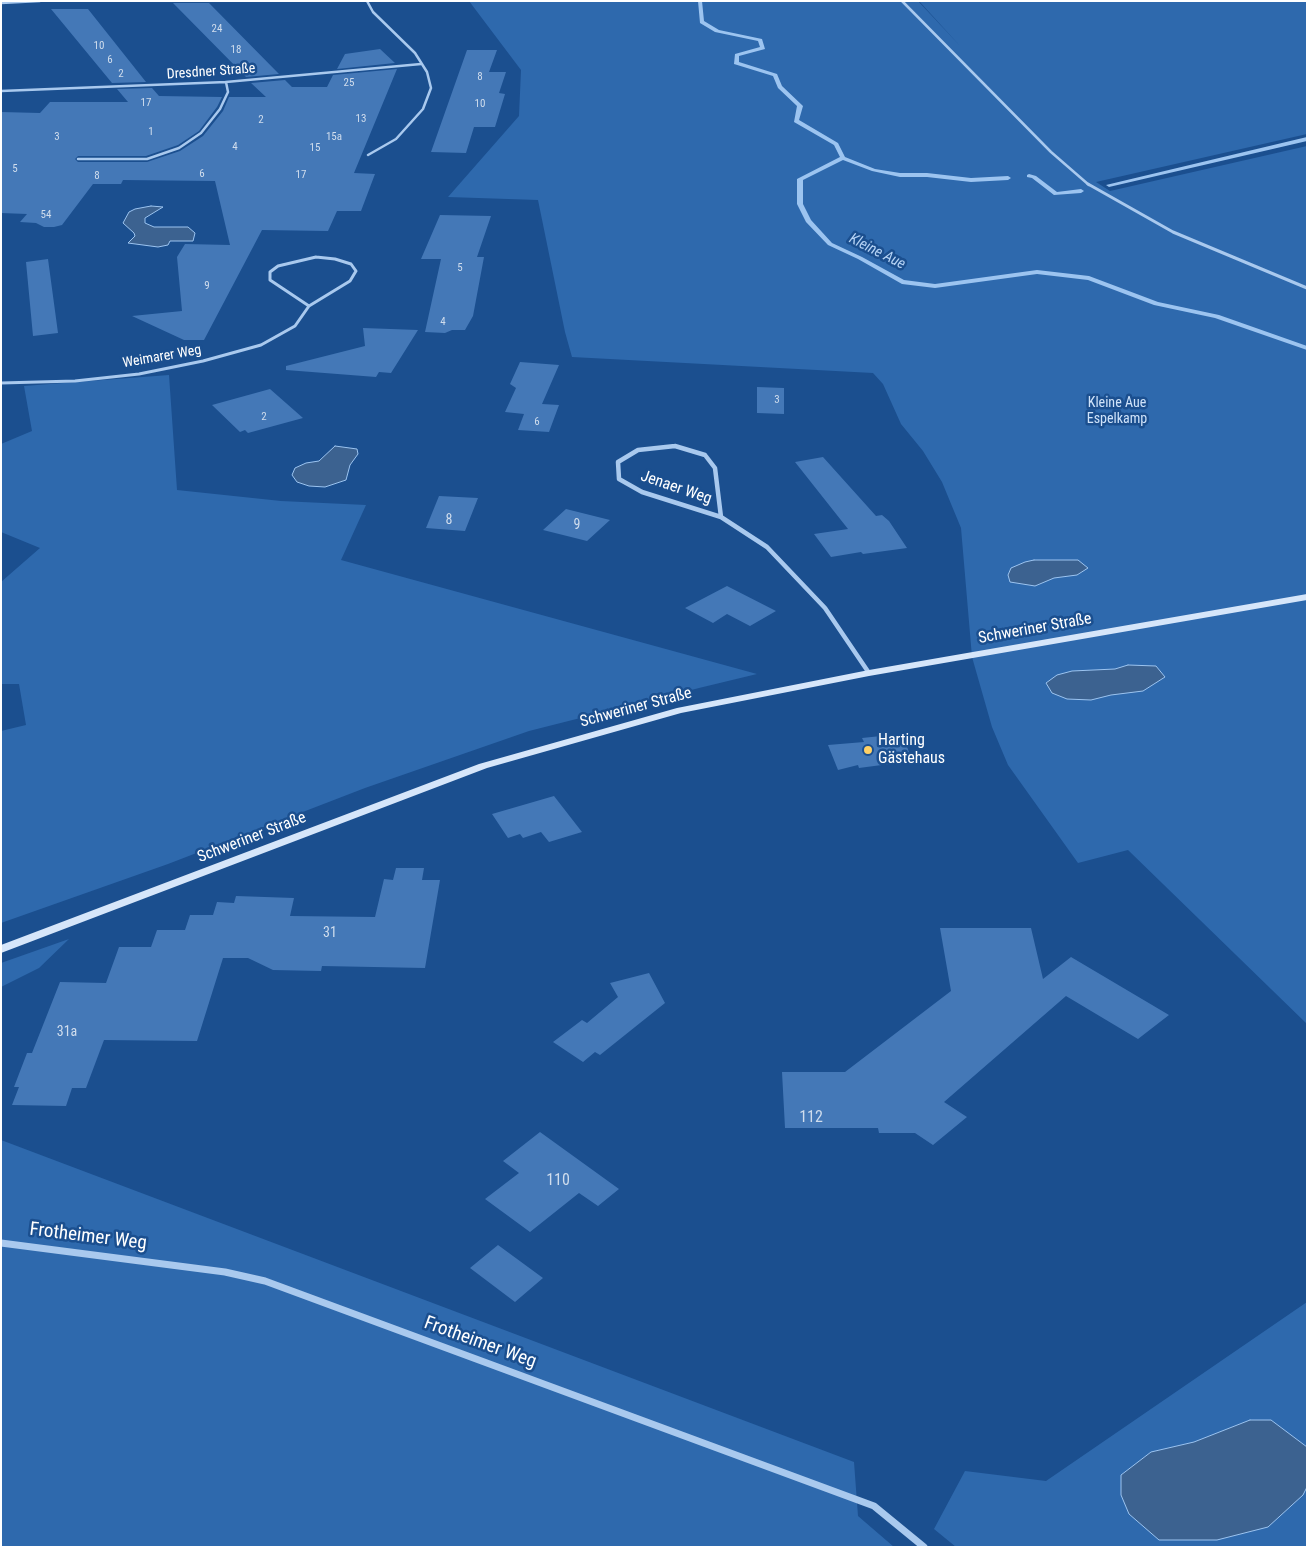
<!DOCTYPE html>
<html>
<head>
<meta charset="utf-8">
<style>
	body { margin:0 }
	#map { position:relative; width:1308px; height:1548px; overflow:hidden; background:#1b4f8f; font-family:"Roboto Condensed",sans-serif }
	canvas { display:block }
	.frame { position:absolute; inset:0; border:2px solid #fff; pointer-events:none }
</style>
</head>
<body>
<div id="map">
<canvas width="1308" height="1548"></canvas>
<div class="frame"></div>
</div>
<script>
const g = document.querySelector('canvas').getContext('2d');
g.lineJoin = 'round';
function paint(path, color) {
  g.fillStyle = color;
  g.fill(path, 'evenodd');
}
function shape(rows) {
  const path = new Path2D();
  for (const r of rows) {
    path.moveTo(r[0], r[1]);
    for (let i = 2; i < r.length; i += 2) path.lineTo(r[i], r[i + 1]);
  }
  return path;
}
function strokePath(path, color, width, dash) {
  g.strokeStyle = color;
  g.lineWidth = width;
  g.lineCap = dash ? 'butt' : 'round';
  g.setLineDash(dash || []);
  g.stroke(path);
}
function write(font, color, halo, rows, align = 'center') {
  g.font = font + ' "Roboto Condensed",sans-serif';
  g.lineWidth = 5;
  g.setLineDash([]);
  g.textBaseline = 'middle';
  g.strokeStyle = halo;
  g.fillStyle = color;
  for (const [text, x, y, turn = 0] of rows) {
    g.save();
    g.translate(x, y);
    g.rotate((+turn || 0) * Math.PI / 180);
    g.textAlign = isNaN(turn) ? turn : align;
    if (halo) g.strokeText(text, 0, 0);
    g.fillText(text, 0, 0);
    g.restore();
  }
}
paint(shape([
	[469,1,918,1,961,47,919,1,1307,1,1307,134,1096,182,1110,191,1307,146,1307,1024,1128,850,1078,863,1008,765,992,727,972,657,961,528,942,482,923,451,901,424,883,384,873,373,572,357,565,332,538,200,448,197,519,116,521,70],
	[169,375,177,490,281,501,366,505,341,560,757,674,699,688,529,731,365,788,168,864,1,923,1,731,26,725,19,684,1,684,1,582,40,548,1,532,1,444,32,431,24,386],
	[69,939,39,968,1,987,1,963],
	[1,1140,854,1462,858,1516,894,1547,1,1547],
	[1307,1302,1307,1447,1271,1420,1250,1420,1194,1442,1151,1452,1121,1475,1121,1495,1303,1495,1307,1487,1307,1547,956,1547,934,1529,965,1471,1046,1481]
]), '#2e69ad');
const water = shape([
	[151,206,163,207,145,218,145,223,154,227,188,227,195,233,193,241,170,241,168,245,158,247,128,243,135,236,134,233,123,223,129,212,135,209,151,206],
	[335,446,357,449,358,454,350,465,346,480,325,487,309,486,297,482,292,475,295,468,306,463,319,461,335,446],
	[1034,560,1078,560,1088,568,1077,575,1054,578,1035,586,1010,582,1008,575,1011,568,1025,562,1034,560],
	[1128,665,1156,666,1165,677,1143,691,1111,695,1091,700,1067,699,1052,693,1046,683,1057,675,1072,671,1115,669,1128,665],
	[1250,1420,1271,1420,1307,1447,1307,1487,1303,1495,1268,1527,1217,1540,1159,1540,1129,1514,1121,1495,1121,1475,1151,1452,1194,1442,1250,1420]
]);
paint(water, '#3c6290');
strokePath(water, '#9cc4f0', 1);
paint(shape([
	[698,1,702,1,704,21,719,30,762,39,765,49,739,56,739,62,777,74,782,86,803,106,799,120,838,143,845,157,875,169,900,173,927,173,971,178,1008,176,1011,178,1008,180,971,182,927,177,900,177,872,171,843,160,803,180,803,204,811,220,832,243,862,257,904,280,935,284,1037,270,1089,276,1158,302,1219,315,1307,346,1307,350,1215,318,1154,305,1088,280,1037,274,935,288,902,284,858,259,828,245,806,222,797,204,797,179,840,157,834,145,794,122,797,106,778,88,773,76,734,64,735,54,760,47,758,41,715,32,700,23,698,1],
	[1307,137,1307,141,1109,187,1106,185,1307,137],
	[1029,174,1036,176,1057,192,1081,189,1084,191,1081,193,1054,195,1032,178,1027,177,1027,175,1029,174]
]), '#9cc4f0');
paint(shape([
	[173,3,209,3,279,74,246,77],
	[51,9,88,9,146,82,112,83],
	[380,49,395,63,337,69,345,54],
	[467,50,497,50,489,72,506,72,499,93,505,94,495,127,474,127,466,153,431,152],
	[397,69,354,173,375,174,361,211,337,211,328,231,262,230,204,340,184,340,132,316,182,311,177,257,185,244,230,245,215,181,123,180,121,184,93,184,62,225,54,227,44,227,36,223,20,222,27,214,1,213,1,112,40,113,50,102,128,102,117,89,152,88,159,96,222,97,217,107,199,131,178,145,146,156,78,156,75,159,78,162,147,162,180,151,203,136,223,111,229,97,266,97,251,83,285,80,292,87,327,87,333,75],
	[440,215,491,216,477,257,484,257,473,316,465,330,452,330,445,333,425,332,441,259,421,259],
	[48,259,58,333,33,336,26,262],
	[363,328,418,330,391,373,379,372,376,377,286,370,286,366,365,346],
	[520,362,559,365,542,404,559,405,549,432,518,430,524,414,505,412,516,388,510,384],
	[757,387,784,388,784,414,757,413],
	[270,389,303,418,248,433,245,430,240,432,212,405],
	[823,457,876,516,882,515,889,521,907,548,863,554,861,552,831,557,814,534,848,529,795,462],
	[439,496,478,498,465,531,426,528],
	[566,509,610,520,587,541,543,530],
	[727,586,776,611,750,626,727,614,713,623,685,608],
	[900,734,902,738,904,738,912,761,859,768,858,765,838,770,828,745,864,742,862,738],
	[554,796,582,832,549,842,541,832,523,838,520,834,508,838,492,814],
	[396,868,424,868,422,880,440,880,425,968,322,966,321,971,273,970,248,958,223,958,197,1041,104,1040,86,1088,72,1088,66,1106,12,1105,19,1087,14,1087,27,1053,32,1053,60,982,106,983,119,947,151,947,157,930,185,930,190,915,213,915,217,902,234,903,236,896,294,898,290,916,375,917,384,879,393,880],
	[940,928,1031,928,1043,979,1071,957,1169,1015,1138,1039,1066,996,944,1102,967,1117,933,1145,915,1133,879,1133,878,1128,785,1128,782,1072,845,1072,951,991],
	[649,973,665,1003,600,1055,595,1052,583,1062,553,1042,582,1020,587,1023,618,997,610,983],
	[540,1132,619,1189,598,1206,579,1193,530,1232,485,1199,519,1173,503,1161],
	[498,1245,543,1278,515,1302,470,1268]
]), '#4478b7');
strokePath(shape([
	[367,1,373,12,415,53,427,72,431,88,423,109,396,139,368,155],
	[902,1,1051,152,1089,185],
	[1,3,40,1],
	[1,91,226,82,421,64],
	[78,159,147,159,179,148,201,133,220,109,228,92,226,82]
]), '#a9c9ee', 2.5);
strokePath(shape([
	[1088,184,1173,232,1307,288],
	[316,257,335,259,351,264,356,271,350,281,309,306,270,280,270,272,278,266,316,257],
	[1,383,75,381,139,374,203,361,261,345,295,326,309,306]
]), '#a9c9ee', 3);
strokePath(shape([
	[675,446,705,455,715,468,721,517,642,492,619,479,618,462,638,450,675,446],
	[721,517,767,547,825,608,869,673]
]), '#a9c9ee', 4.5);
strokePath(shape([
	[1,1243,225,1272,265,1281,874,1506,924,1547]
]), '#a9c9ee', 7);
paint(shape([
	[1307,594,1307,600,869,676,681,713,487,768,1,953,1,945,479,764,677,708,869,670,1307,594]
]), '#d6e6fa');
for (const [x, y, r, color] of [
	[868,750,5,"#ffd166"]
]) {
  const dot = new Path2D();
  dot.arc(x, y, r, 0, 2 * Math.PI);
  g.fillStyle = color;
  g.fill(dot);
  strokePath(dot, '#1b4f8f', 2);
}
write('11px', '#d0dded', null, [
	["24",217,29],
	["10",99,46],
	["18",236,50],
	["6",110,60],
	["2",121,74],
	["8",480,77],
	["25",349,83],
	["17",146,103],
	["10",480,104],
	["13",361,119],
	["2",261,120],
	["1",151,132],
	["3",57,137],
	["15a",334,137],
	["4",235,147],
	["15",315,148],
	["5",15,169],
	["6",202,174],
	["17",301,175],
	["8",97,176],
	["54",46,215],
	["5",460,268],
	["9",207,286],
	["4",443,322],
	["3",777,400],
	["2",264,417],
	["6",537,422]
]);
write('14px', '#fff', '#1b4f8f', [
	["Dresdner Straße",211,72,-4],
	["Weimarer Weg",162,357,-10]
]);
write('14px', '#cfe3fa', '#1b4f8f', [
	["Kleine Aue",1117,403],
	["Espelkamp",1117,419]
]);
write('14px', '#d0dded', null, [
	["8",449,520],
	["9",577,525],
	["31",330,933],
	["31a",67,1032]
]);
write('italic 15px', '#b5d3f5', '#1b4f8f', [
	["Kleine Aue",877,252,27]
]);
write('16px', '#fff', '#1b4f8f', [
	["Jenaer Weg",676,488,19],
	["Schweriner Straße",1035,629,-10],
	["Schweriner Straße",636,708,-15],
	["Schweriner Straße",252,838,-21]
]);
write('16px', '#fff', '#1b4f8f', [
	["Harting",878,741],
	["Gästehaus",878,759]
], 'left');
write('16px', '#d0dded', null, [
	["112",811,1118],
	["110",558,1181]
]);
write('19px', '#fff', '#1b4f8f', [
	["Frotheimer Weg",88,1237,7],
	["Frotheimer Weg",480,1343,20]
]);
</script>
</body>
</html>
